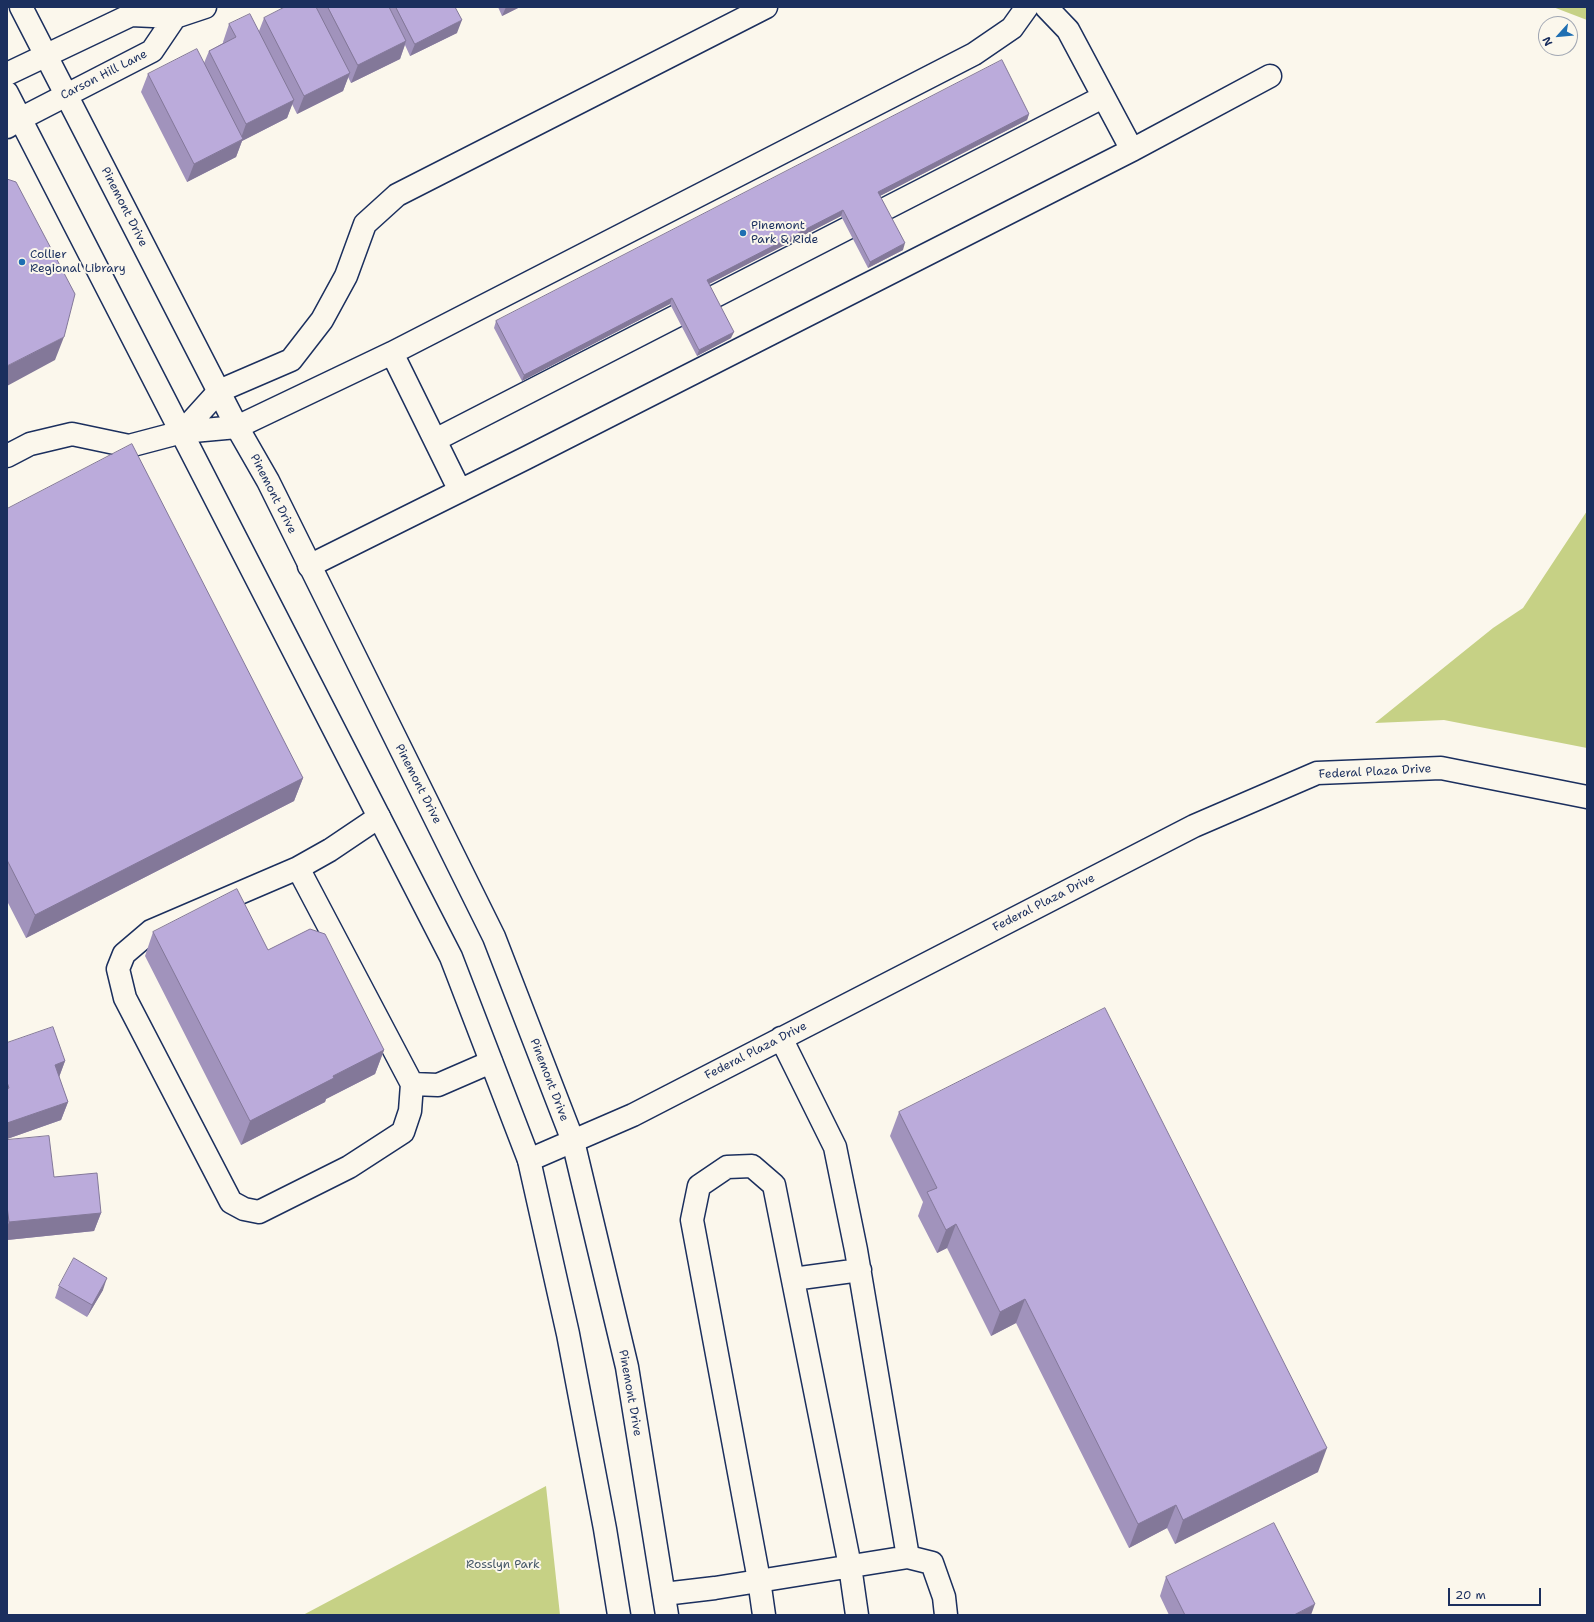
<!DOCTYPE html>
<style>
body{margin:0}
#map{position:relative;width:1594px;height:1622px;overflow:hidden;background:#fbf7ec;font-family:"Shantell Sans",sans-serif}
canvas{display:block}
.frame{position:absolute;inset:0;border:8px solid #1b2f5e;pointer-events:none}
.north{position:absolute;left:1538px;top:16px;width:40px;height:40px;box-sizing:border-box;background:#fbf7ec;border:1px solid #a1a7b3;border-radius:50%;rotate:243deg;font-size:11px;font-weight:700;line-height:16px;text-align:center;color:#1b2f5e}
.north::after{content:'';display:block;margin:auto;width:14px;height:18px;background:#1f6fb2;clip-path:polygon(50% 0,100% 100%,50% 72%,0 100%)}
.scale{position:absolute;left:1448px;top:1588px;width:93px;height:18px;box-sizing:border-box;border:2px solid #1b2f5e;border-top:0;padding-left:5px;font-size:12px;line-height:14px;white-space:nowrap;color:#1b2f5e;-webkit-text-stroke:3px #fbf7ec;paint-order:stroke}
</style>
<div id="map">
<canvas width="1594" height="1622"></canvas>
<div class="frame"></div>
<div class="north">N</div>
<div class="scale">20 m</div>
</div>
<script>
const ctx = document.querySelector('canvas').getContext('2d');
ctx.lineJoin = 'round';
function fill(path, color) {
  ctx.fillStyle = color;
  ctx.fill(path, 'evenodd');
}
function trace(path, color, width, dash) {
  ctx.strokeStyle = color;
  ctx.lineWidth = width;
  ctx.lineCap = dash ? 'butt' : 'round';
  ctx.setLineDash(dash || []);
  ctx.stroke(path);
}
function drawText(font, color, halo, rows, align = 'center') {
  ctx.font = font + ' "Shantell Sans",sans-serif';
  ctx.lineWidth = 4;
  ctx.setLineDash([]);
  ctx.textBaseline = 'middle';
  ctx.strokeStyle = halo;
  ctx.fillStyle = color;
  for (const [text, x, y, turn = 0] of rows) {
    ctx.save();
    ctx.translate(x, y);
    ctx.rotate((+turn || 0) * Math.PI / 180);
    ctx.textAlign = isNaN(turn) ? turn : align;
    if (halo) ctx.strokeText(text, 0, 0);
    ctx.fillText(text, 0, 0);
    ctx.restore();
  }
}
const green = new Path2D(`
 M1553,7H1587V20Z
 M1587,511V748L1444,720L1375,723L1493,628L1523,608Z
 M546,1486L560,1615H303Z`);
const minor = new Path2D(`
 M1046,7L1068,30L1132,150
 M7,74L131,15L175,17L205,7
 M7,127L20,119L152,51L175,17
 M392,353L460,491
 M182,432L219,391L291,360L322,320L346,276L365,224L397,195L766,7
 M435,440L1103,97
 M7,456L30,444L72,434L129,446L182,432L237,427L392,353L974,54L1012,28L1027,7
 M309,566L526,458L1132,150L1270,76
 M379,817L330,850L298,868L412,1084L438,1085L491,1062
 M298,868L151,931L124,954L118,969L125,998L231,1202L244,1209L259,1212L349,1167L403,1132L410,1111L412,1084
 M781,1038L835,1147L856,1250L908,1557
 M529,1160L633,1115L1194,826L1317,773L1441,768L1587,797
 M793,1279L860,1270
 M664,1594L715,1588L908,1557L932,1563L944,1597L946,1615
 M764,1615L759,1580L692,1220L699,1186L727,1167L752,1166L774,1185L850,1566L857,1615`);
const major = new Path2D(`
 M21,7L237,427L268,481L494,937L573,1141L627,1367L667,1615
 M7,93L451,957L529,1160L568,1334L605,1529L619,1615`);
const wall = new Path2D(`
 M317,7H455L457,33L410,56L405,45L400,59L351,83L348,77L343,91L297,114L292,104L287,118L242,141L236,157L187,182L141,92L148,74L204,63L209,51L223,43V42L229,24L259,31L264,18L317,8Z
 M498,7H520L502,16Z
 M1029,114L1027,120L880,196L903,250L868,268L841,216L709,284L731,338L697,356L670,304L522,381L494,328L496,321Z
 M7,509L303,778L294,801L26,938L7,901Z
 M153,932L268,950L384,1050L375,1074L326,1099L325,1102L241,1145L145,956Z
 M7,1043L65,1061L59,1077L68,1102L61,1120L7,1139Z
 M899,1112L1318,1472L1175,1544L1167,1528L1129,1548L1016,1323L991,1336L947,1248L937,1253L918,1216L923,1202L890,1136Z
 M7,1140L101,1213L94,1231L7,1240Z
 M59,1286L103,1290L87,1317L55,1298Z
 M1166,1577L1311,1615H1169L1160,1596Z`);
const shadedWall = new Path2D(`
 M506,7H520L502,16Z
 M462,20L457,33L410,56L415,44Z
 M406,41L400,59L351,83L358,65Z
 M350,73L343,91L297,114L304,96Z
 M294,100L287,118L242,141L236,157L187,182L194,164L240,141L246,124Z
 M1029,114L1027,120L876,198L878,192Z
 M843,210L841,216L705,286L707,280Z
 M905,243L903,250L868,268L870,262Z
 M672,298L670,304L522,381L524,375Z
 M734,332L731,338L697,356L699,350Z
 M64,337L55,360L7,386V366Z
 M303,778L294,801L26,938L35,915Z
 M384,1050L375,1074L326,1099L325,1102L241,1145L250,1121L333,1076Z
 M65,1061L58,1080L55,1065Z
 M68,1102L61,1120L7,1139V1123Z
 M101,1213L94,1231L7,1240V1227L9,1222Z
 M956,1224L947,1248L937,1253L946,1230Z
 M107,1278L103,1290L87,1317L92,1305Z
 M1025,1299L1016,1323L991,1336L1000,1312Z
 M1327,1448L1318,1472L1175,1544L1183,1520Z
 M1176,1505L1167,1528L1129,1548L1138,1524Z
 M1315,1604L1311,1615H1294Z`);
const building = new Path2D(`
 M285,7H316L350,73L304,96L264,18Z
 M328,7H389L406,41L358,65Z
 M396,7H455L462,20L415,44Z
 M250,14L294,100L246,124L209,51L236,37L229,24Z
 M197,49L243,139L194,164L148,74Z
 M1002,60L1029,114L878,192L905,243L870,262L843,210L707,280L734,332L699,350L672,298L524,375L496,321Z
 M7,179L16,182L75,294L64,337L7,366Z
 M132,444L303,778L35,915L7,860V509Z
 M237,889L268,950L310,929L325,934L384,1050L333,1076L334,1078L250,1121L153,932Z
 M1105,1008L1327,1448L1183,1520L1176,1505L1138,1524L1025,1299L1000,1312L956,1224L946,1230L927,1192L937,1188L899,1112Z
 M53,1027L65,1061L55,1065L68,1102L7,1123V1089L9,1088L7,1082V1043Z
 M49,1136L54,1177L97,1173L101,1213L9,1222L7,1206V1140Z
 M74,1258L107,1278L92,1305L59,1286Z
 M1274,1523L1315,1604L1294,1615H1185L1166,1577Z`);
const markers = [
 [743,233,4,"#1f6fb2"],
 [22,262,4,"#1f6fb2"]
];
const streetNames = [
 ["Carson Hill Lane",104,75,-27],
 ["Pinemont Drive",124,207,63],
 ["Pinemont Drive",273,494,63],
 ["Federal Plaza Drive",1375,772,-3],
 ["Pinemont Drive",418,784,63],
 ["Federal Plaza Drive",1044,903,-27],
 ["Federal Plaza Drive",756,1051,-27],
 ["Pinemont Drive",549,1080,69],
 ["Pinemont Drive",630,1393,80]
];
const poiNames = [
 ["Pinemont",751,226],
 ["Park & Ride",751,240],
 ["Collier",30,255],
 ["Regional Library",30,269]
];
const parkNames = [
 ["Rosslyn Park",503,1565]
];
fill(green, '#c6d185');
trace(minor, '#1b2f5e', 25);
trace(major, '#1b2f5e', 25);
trace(minor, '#fbf7ec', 22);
trace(major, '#fbf7ec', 22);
fill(wall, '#a193bc');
fill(shadedWall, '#837899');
fill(building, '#bbabdb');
trace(building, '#837899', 1);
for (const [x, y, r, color] of markers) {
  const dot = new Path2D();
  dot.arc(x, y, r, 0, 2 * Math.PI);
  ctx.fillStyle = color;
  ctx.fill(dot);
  trace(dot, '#fbf7ec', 1.5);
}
drawText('12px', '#1b2f5e', '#fbf7ec', streetNames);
drawText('12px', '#1b2f5e', '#fbf7ec', poiNames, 'left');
drawText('12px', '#465868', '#fbf7ec', parkNames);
</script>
